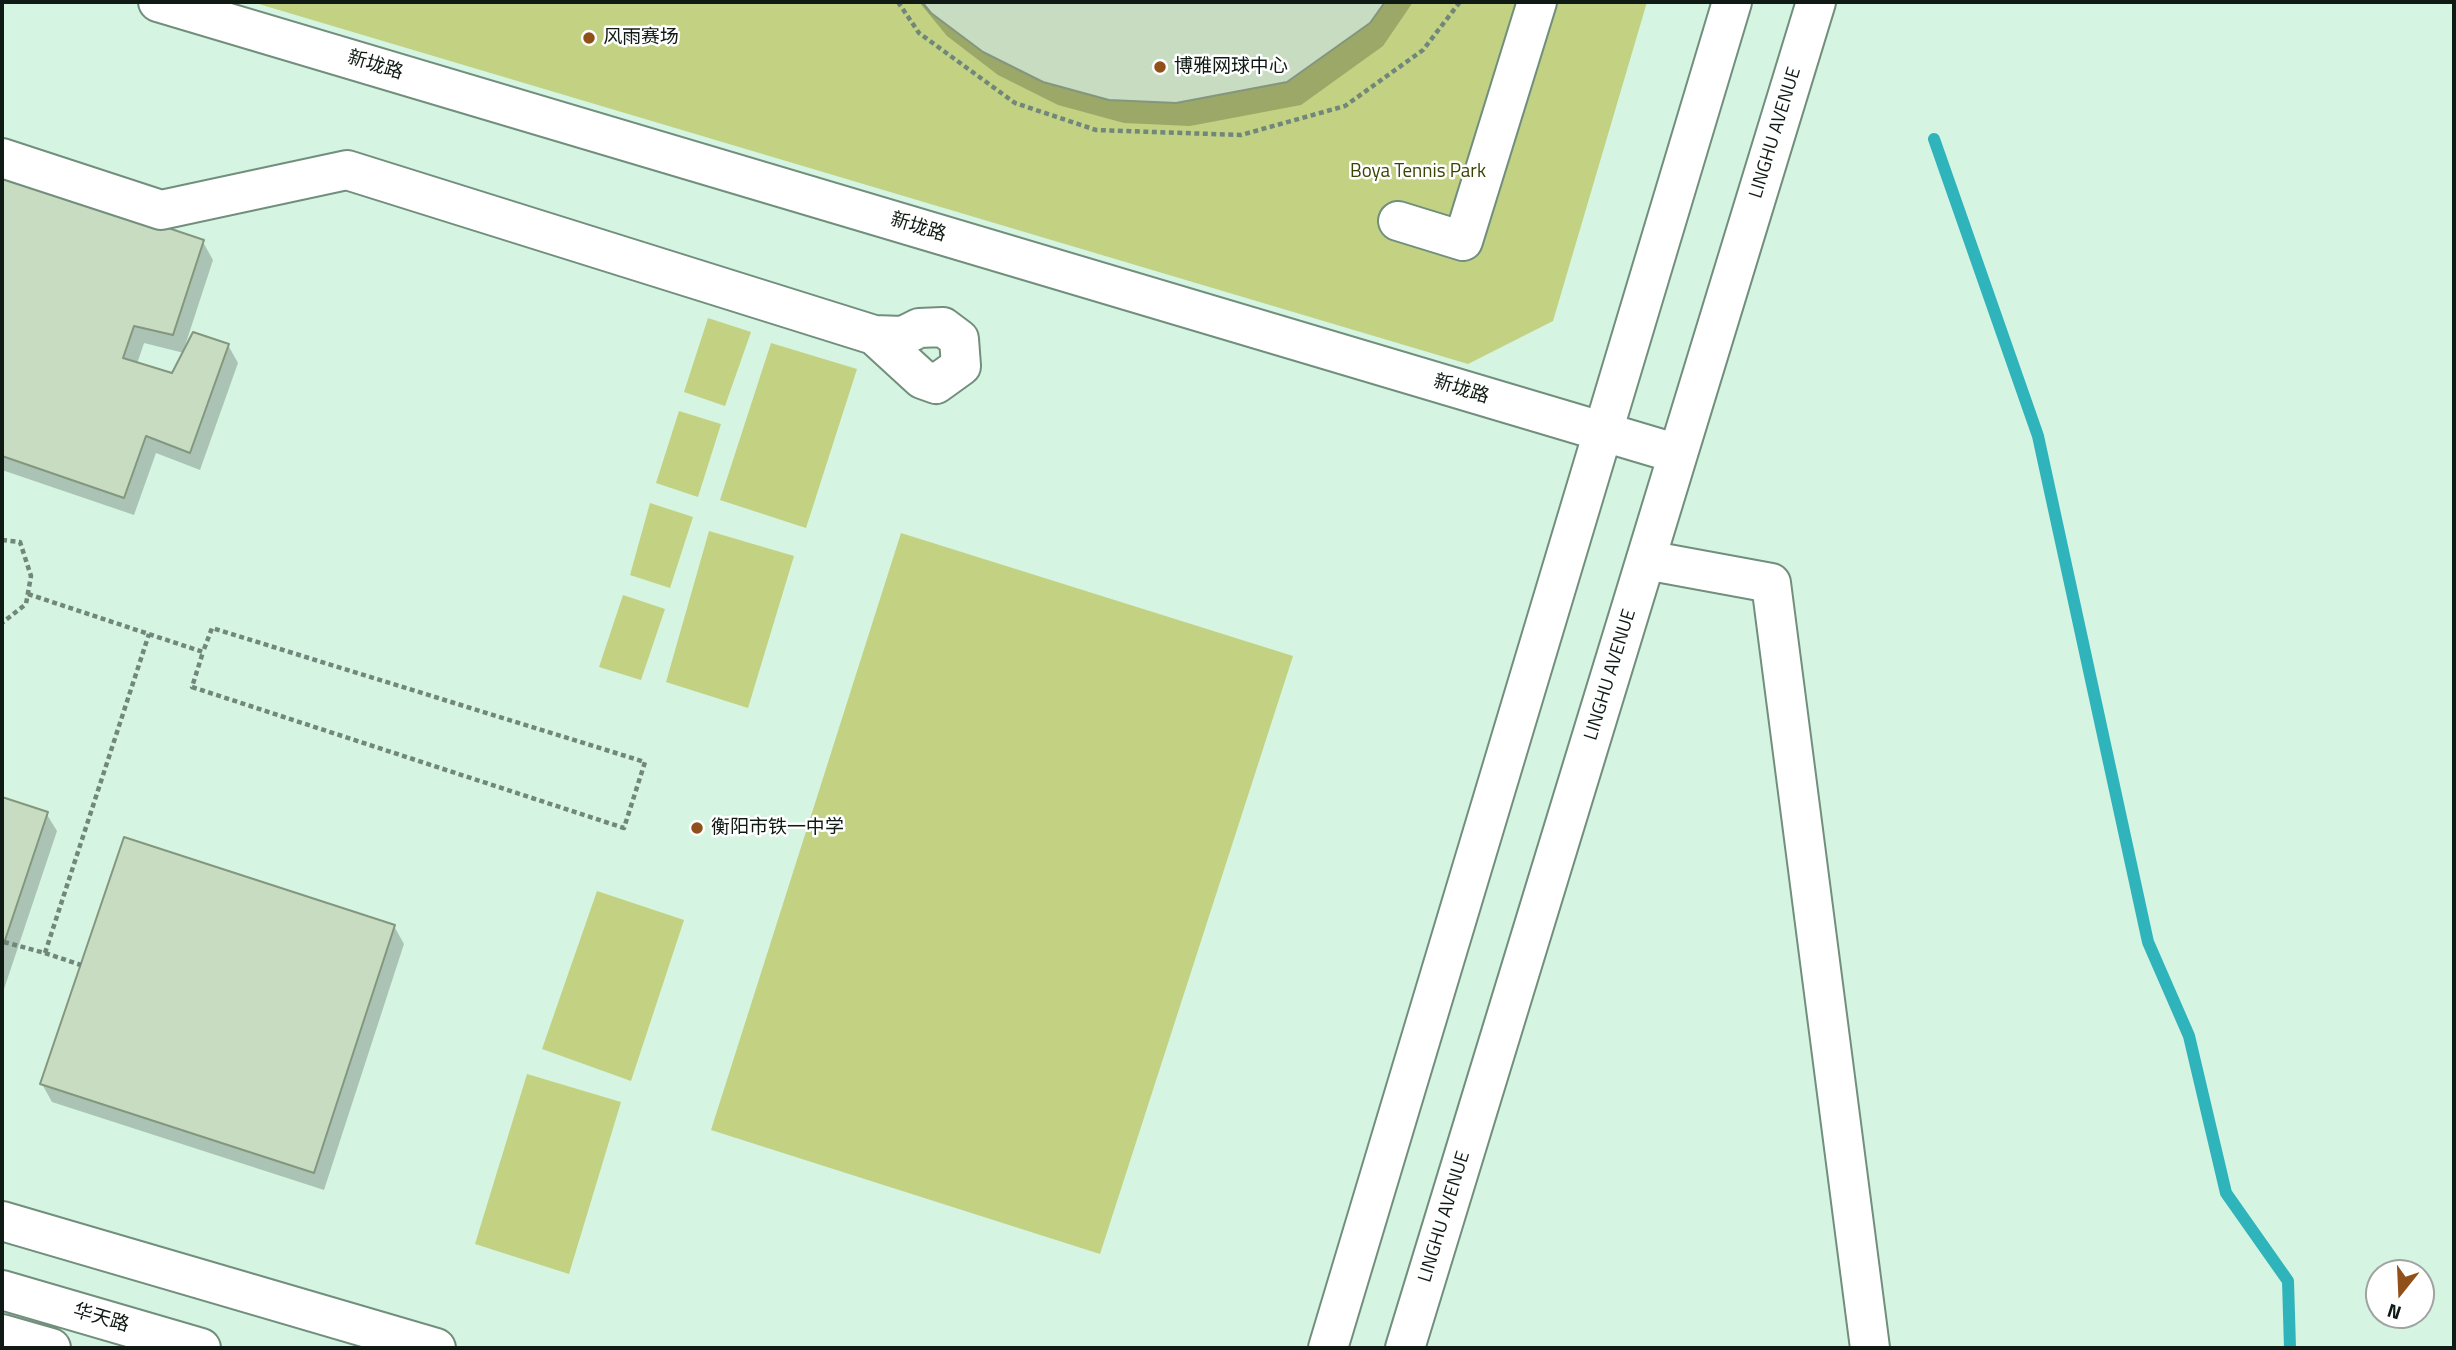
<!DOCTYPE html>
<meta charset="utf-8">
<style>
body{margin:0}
#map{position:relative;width:2456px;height:1350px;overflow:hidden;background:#d5f4e2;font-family:"Titillium Web",sans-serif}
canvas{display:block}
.frame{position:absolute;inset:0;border:4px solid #0f1a14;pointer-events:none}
.north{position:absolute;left:2365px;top:1259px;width:70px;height:70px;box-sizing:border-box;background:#fff;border:2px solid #9fa3a1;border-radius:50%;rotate:198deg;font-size:19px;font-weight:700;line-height:28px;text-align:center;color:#0f1a14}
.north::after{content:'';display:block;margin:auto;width:24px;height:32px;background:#905019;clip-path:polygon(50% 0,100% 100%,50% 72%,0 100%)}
</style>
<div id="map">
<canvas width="2456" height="1350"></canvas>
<div class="frame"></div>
<div class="north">N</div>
</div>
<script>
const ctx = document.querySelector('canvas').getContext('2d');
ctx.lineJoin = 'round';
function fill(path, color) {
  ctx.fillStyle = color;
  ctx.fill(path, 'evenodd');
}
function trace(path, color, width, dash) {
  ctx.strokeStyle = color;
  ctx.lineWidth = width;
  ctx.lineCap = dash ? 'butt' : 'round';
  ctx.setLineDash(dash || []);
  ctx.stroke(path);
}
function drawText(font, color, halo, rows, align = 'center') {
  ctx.font = font + ' "Titillium Web","Noto Sans SC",sans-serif';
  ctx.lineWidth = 5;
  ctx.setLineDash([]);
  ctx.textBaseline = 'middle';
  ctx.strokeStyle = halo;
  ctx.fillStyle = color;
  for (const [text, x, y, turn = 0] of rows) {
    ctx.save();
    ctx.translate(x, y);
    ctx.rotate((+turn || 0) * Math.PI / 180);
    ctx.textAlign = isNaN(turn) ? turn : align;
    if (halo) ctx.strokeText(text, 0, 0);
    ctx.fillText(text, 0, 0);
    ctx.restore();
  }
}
const green = new Path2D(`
 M252,2H1647L1553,321L1468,364Z
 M708,318L751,332L725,406L684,392Z
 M771,343L857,369L806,528L720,500Z
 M679,411L721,424L698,497L656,483Z
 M650,503L693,517L670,588L630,575Z
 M709,531L794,556L748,708L666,682Z
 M901,533L1293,656L1100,1254L711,1130Z
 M623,595L665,609L641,680L599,667Z
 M597,891L684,920L631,1081L542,1049Z
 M527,1074L621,1102L569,1274L475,1244Z`);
const shadow = new Path2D(`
 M919,2H1413L1383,46L1301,105L1190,126L1124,123L1058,105L998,75L947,36Z
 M2,173L203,242L213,260L184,349L228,345L238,363L200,470L156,453L134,515L2,470ZM144,343L184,353L173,375L137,364Z
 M2,799L46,813L57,831L2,995Z
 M394,926L404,944L324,1190L52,1102L42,1084Z`);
const stream = new Path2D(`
 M1934,139L2038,436L2148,942L2189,1036L2226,1193L2288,1281L2290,1348`);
const building = new Path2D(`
 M922,2H1385L1370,23L1287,82L1176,103L1109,100L1043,82L983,52L931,13Z
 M2,172L204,240L173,335L134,326L123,358L172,373L193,332L229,344L190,453L146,436L124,498L2,456Z
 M2,797L48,812L2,949Z
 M124,837L395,925L314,1173L40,1084Z`);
const path = new Path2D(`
 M898,2L919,33L1015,103L1096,130L1241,135L1345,106L1423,50L1460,2
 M2,540L20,542L31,576L26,604L2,623
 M28,594L203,652L192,687L624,828L645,762L212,628L203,652
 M4,942L45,953L149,634
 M45,953L81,965`);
const minor = new Path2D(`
 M2,158L161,210L347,170L874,335L903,336L919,328L943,327L959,339L961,366L936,384L922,379L874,335
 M1398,221L1463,241L1537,2
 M1646,560L1771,583L1870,1348
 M2,1221L436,1348`);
const major = new Path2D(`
 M158,2L1678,454
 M2,1290L201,1348
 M2,1334L51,1348
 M1328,1348L1732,2
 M1405,1348L1816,2`);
const markers = [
 [589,38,7,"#905019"],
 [1160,67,7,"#905019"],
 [697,828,7,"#905019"]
];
const poiNames = [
 ["风雨赛场",603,38],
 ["博雅网球中心",1174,67],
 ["衡阳市铁一中学",711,828]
];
const streetNames = [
 ["新垅路",375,66,17],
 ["LINGHU AVENUE",1776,133,-73],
 ["新垅路",918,228,17],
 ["新垅路",1461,390,17],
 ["LINGHU AVENUE",1611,675,-73],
 ["LINGHU AVENUE",1445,1217,-73],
 ["华天路",101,1319,16]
];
const parkNames = [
 ["Boya Tennis Park",1418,172]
];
fill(green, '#c2d282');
fill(shadow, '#0003');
trace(stream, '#30b4bb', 12);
fill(building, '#c8dcc2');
trace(building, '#83967e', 2);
trace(minor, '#728e7d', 42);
trace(major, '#728e7d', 42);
trace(path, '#72877b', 4.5, [5, 3.5]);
trace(minor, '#fff', 38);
trace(major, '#fff', 38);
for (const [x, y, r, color] of markers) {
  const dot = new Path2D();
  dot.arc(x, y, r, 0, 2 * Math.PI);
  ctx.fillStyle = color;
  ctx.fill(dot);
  trace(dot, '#fff', 2.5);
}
drawText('19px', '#0f1a14', '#fff', poiNames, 'left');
drawText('19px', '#0f1a14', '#fff', streetNames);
drawText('19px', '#3a4302', '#fff', parkNames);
</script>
